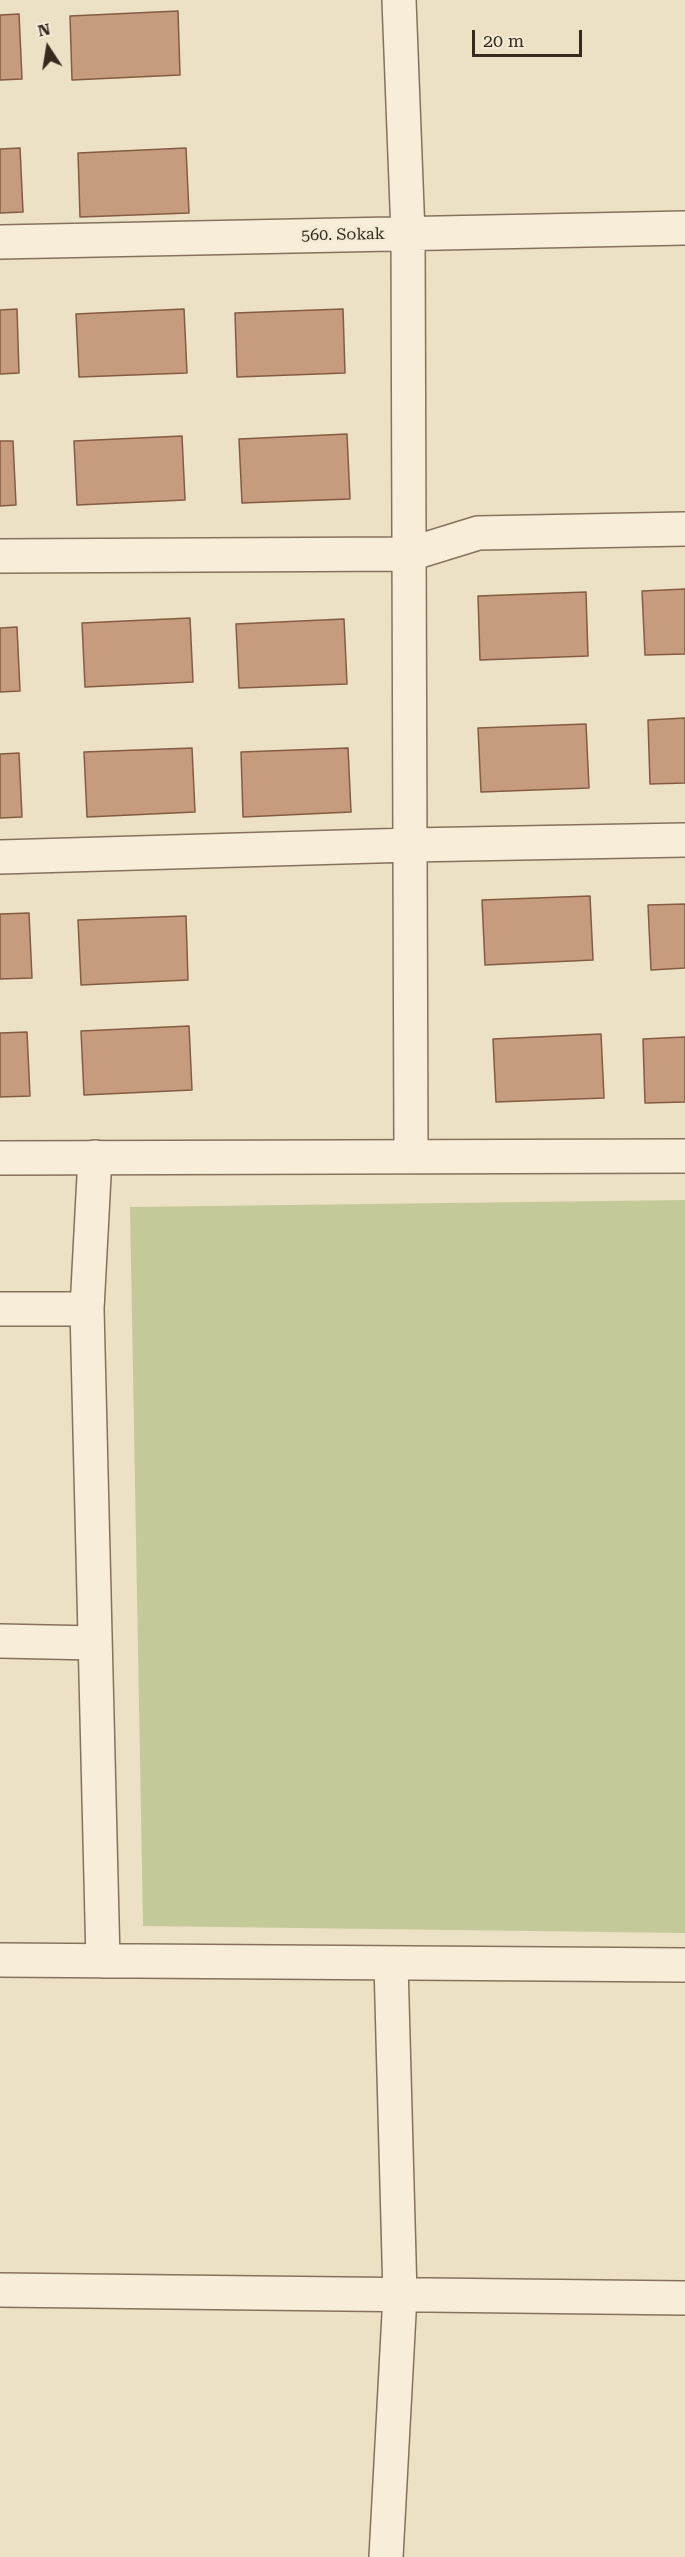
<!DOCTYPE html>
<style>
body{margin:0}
#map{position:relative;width:685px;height:2557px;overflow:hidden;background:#ece0c5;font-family:"Roboto Serif",serif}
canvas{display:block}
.north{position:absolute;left:18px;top:18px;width:60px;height:60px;-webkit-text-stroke:4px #f3ead4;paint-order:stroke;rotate:348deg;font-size:16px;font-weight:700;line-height:24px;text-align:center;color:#362a1f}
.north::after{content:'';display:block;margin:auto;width:21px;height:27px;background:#362a1f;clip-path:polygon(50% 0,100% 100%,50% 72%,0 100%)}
.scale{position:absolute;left:472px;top:30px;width:110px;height:27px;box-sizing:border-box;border:3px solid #362a1f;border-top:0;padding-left:8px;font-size:18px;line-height:21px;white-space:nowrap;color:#362a1f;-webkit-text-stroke:4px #f3ead4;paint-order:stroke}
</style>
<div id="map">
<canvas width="685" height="2557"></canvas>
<div class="north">N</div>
<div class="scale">20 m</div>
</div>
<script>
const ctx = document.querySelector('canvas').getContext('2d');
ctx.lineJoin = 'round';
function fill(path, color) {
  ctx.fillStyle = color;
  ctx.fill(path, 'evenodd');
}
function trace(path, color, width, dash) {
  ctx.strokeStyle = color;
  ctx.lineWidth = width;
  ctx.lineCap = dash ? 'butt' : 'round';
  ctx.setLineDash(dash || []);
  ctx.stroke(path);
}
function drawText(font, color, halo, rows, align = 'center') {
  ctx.font = font + ' "Roboto Serif",serif';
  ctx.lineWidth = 5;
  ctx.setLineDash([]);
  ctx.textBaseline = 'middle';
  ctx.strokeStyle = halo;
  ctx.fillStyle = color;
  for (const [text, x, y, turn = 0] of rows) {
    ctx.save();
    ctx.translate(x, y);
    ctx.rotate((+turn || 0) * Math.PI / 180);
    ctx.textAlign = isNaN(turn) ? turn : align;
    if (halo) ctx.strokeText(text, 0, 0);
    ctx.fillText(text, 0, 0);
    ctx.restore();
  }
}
const green = new Path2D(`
 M685,1200V1933L143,1926L130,1207Z`);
const building = new Path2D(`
 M178,11L180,75L72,80L70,16Z
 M19,14L22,79L0,80V15Z
 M20,148L23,212L0,213V149Z
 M186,148L189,213L80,217L78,153Z
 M17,309L19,373L0,374V310Z
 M184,309L187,373L79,377L76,314Z
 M343,309L345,373L237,377L235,313Z
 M347,434L350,499L242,503L239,439Z
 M182,436L185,500L77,505L74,441Z
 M0,441H13L16,505L0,506Z
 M685,589V654L645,655L642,591Z
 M586,592L588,656L480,660L478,596Z
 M190,618L193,682L85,687L82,623Z
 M344,619L347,684L239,688L236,624Z
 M17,627L20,691L0,692V628Z
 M685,718V783L650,784L648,720Z
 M586,724L589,788L481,792L478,728Z
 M192,748L195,812L87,817L84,752Z
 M348,748L351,812L243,817L241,752Z
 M19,753L22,817L0,818V754Z
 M590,896L593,960L485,965L482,900Z
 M685,904V968L651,970L648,905Z
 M29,913L32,978L0,979V914Z
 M186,916L188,980L81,985L78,920Z
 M189,1026L192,1090L84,1095L81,1031Z
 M27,1032L30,1096L0,1097V1033Z
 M601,1034L604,1098L496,1102L493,1039Z
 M685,1037V1102L645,1103L643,1039Z`);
const minor = new Path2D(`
 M399,0L408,234L411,1156
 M0,242L685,228
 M0,556L410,554L478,533L685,529
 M0,857L410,845L685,840
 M95,1157L87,1309L103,1961
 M0,1309H87
 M0,1641L95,1643
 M0,1960L685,1965
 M0,2290L685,2298
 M386,2557L400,2295L391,1964`);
const tertiary = new Path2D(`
 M0,1158L685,1156`);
const streetNames = [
 ["560. Sokak",343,235,-1]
];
fill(green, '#c4c999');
fill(building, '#c79b7d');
trace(building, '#835c43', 1.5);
trace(minor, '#85725c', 36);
trace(tertiary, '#85725c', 36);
trace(minor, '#f7edd8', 33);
trace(tertiary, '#f7edd8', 33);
drawText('16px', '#362a1f', '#f3ead4', streetNames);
</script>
